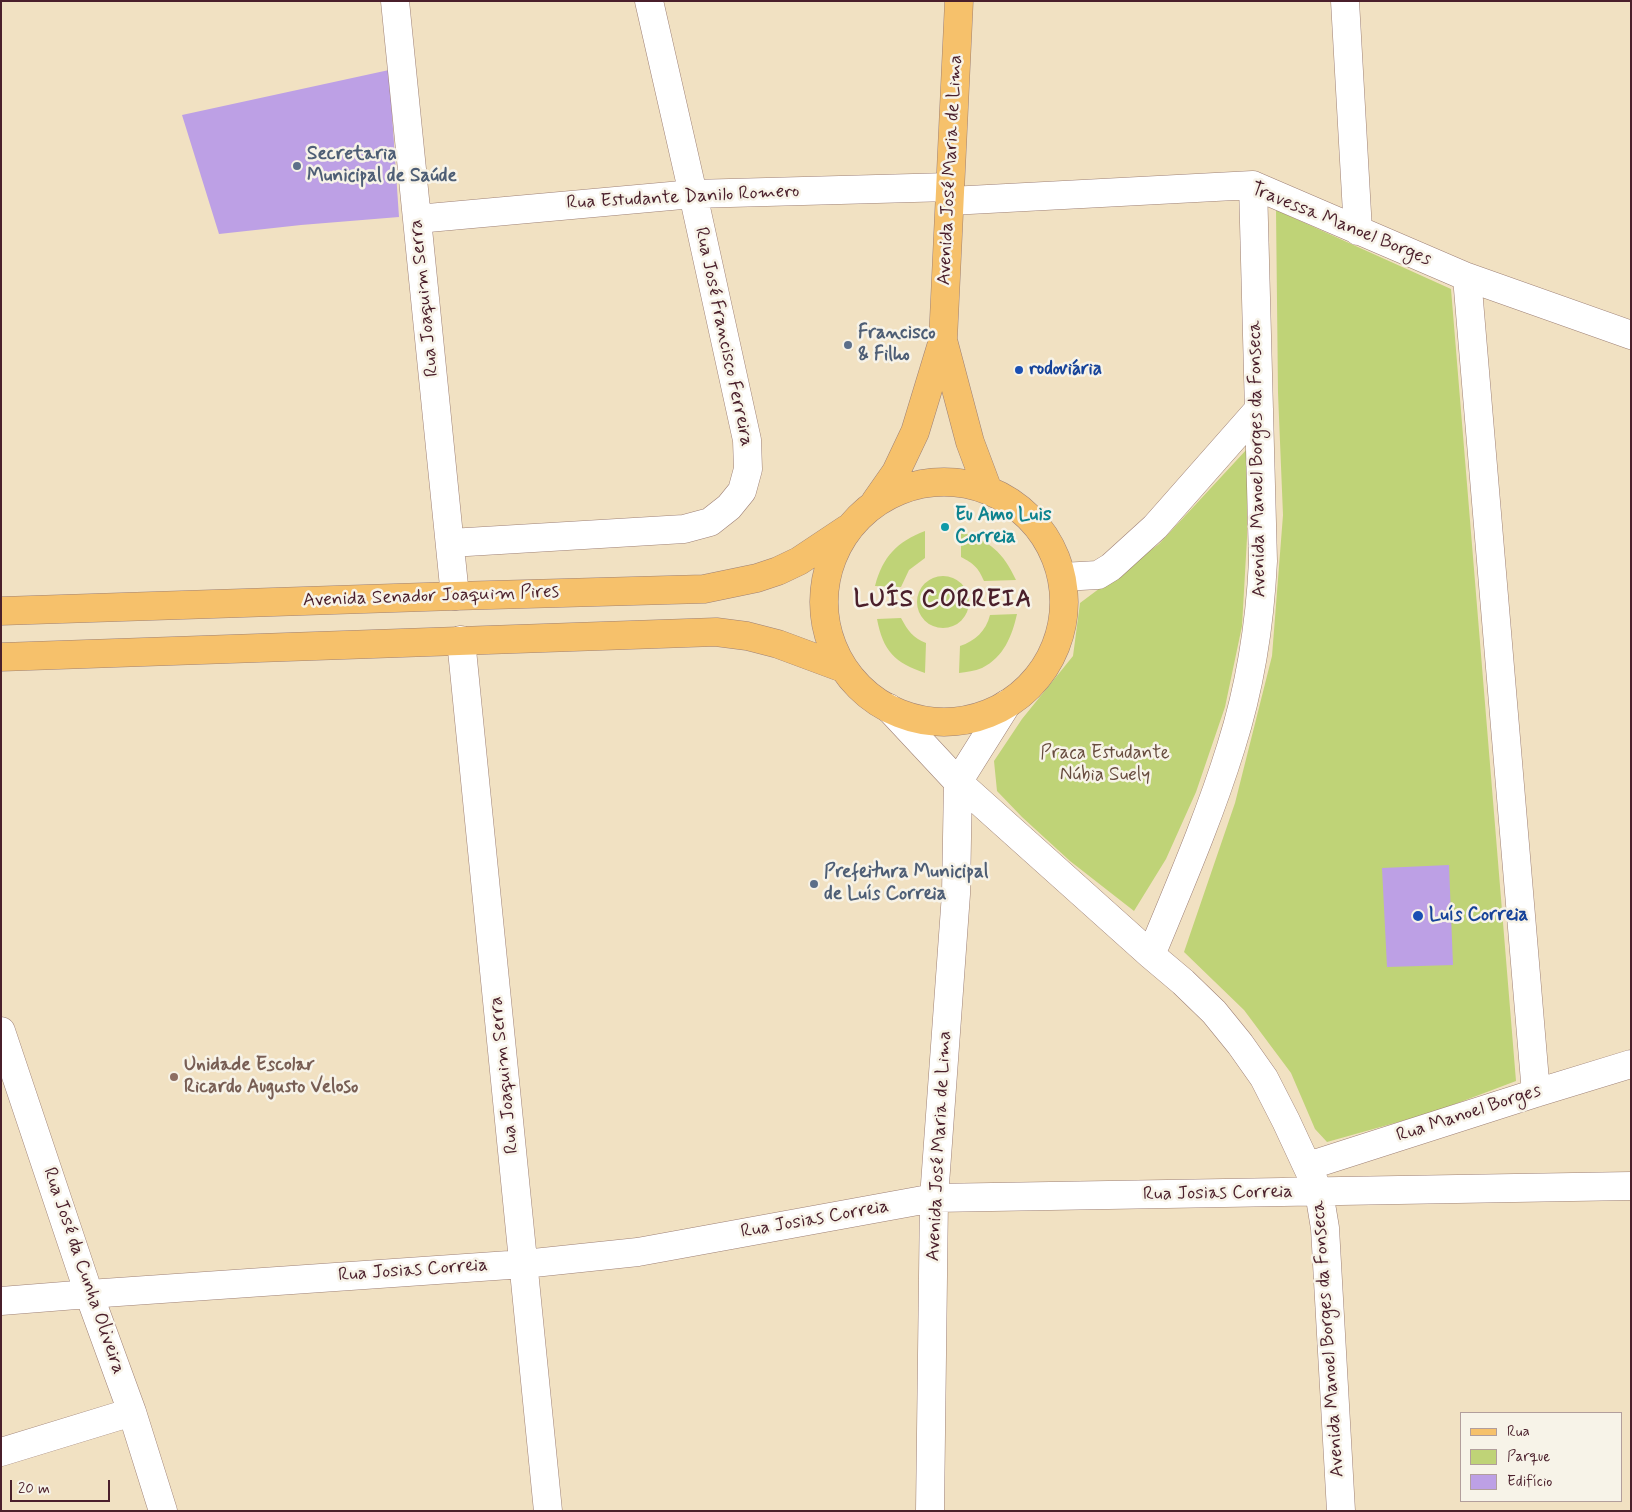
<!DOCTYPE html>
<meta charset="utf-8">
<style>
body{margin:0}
#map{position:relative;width:1632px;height:1512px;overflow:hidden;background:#f1e1c2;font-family:Mynerve,sans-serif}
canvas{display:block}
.frame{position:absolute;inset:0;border:2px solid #4a1f2b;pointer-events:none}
.legend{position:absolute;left:1460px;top:1412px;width:162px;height:90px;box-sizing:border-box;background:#f7f3e8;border:1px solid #b29e9c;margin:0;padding:6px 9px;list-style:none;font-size:15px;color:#4a1f2b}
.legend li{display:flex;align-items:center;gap:10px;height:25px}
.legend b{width:25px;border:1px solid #b29e9c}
.scale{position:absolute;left:10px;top:1480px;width:100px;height:22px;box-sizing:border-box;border:2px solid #4a1f2b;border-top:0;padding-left:6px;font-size:15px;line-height:18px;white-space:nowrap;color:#4a1f2b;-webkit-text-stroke:4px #f7f3e8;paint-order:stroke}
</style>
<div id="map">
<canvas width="1632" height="1512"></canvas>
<div class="frame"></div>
<ul class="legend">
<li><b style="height:6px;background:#f6c16b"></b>Rua</li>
<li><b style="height:14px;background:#bfd377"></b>Parque</li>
<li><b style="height:14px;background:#bda0e5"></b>Edifício</li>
</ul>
<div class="scale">20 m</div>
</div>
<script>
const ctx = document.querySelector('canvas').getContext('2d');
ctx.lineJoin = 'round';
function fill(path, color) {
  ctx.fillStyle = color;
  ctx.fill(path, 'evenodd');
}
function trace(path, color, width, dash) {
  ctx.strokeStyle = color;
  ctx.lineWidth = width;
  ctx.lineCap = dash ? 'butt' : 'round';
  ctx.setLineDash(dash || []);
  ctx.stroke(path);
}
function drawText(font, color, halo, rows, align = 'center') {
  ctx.font = font + ' Mynerve,sans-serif';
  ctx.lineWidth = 5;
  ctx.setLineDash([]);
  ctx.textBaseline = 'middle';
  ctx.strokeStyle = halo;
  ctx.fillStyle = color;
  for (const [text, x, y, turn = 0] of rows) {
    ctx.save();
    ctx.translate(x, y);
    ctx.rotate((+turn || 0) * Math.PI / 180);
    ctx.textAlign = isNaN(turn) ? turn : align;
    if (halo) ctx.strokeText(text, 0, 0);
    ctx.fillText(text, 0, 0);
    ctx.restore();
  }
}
const green = new Path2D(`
 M1276,210L1451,289L1516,1081L1434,1112L1327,1142L1315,1129L1291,1073L1244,1010L1184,952L1235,803L1272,656L1283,515L1278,393Z
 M1247,449V538L1242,626L1225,707L1196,792L1166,859L1134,911L1070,861L1022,817L997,791L994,761L1022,719L1073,656L1080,603L1159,544Z
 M925,531V558L909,570L901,587L875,586C883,556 897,542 925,531Z
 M961,532C990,541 1003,552 1016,580L984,581C978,567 974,564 961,557Z
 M917 602a26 26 0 1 1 52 0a26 26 0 1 1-52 0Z
 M1017,614C1012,636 1004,657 982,668C975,671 966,672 959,673L960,646C975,641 986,631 990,615Z
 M901,618C908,631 913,638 926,643L925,673C895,663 883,651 877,619Z`);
const building = new Path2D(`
 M389,70L399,217L301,225L219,234L182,115Z
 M1449,865L1453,965L1387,967L1382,868Z`);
const minor = new Path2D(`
 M395,1L455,596
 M1345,1L1358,231
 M950,201L1253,185L1467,277L1631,335
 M417,219L693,194L950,187
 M1467,277L1536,1093
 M450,543L684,529L710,522L729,507L742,491L748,469L747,440L693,194L649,1
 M1062,577L1098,575L1111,567L1155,527L1259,409
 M461,640L548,1511
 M889,708L958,782L1151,955L1183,982L1214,1012L1240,1044L1264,1078L1286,1121L1319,1192L1325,1228L1341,1511
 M958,782L1007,704
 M1151,955C1179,887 1209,818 1231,747C1250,687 1260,623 1263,561L1253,185
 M1,1031L89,1294L132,1412L163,1511
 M1308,1166L1536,1093L1631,1064
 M1,1301L89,1294L524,1264L638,1252L934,1198L1631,1186
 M1,1452L132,1412
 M930,1511L934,1198L956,894L958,782`);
const major = new Path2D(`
 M943,340L970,442L988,490
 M824 602a120 120 0 1 1 240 0a120 120 0 1 1-240 0Z
 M875,502L896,472L915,432L943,340L959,1
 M1,611L455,596L704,589L757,578L778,571L799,561L847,529
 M1,657L716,632L747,636L778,644L840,667`);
const markers = [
 [297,166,5,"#5c6f8a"],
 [848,345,5,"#5c6f8a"],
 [1019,370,5,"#1a4fb4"],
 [945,527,5,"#0f9aa8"],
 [814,884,5,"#5c6f8a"],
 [1418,916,6,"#1a4fb4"],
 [174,1077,5,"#8d6e63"]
];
const serviceNames = [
 ["Secretaria",307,155],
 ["Municipal de Saúde",307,177],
 ["Francisco",858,334],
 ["& Filho",858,356],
 ["Prefeitura Municipal",824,873],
 ["de Luís Correia",824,895]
];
const streetNames = [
 ["Avenida José Maria de Lima",951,170,-87],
 ["Rua Estudante Danilo Romero",683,198,-3],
 ["Travessa Manoel Borges",1341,225,22],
 ["Rua Joaquim Serra",425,298,-96],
 ["Rua José Francisco Ferreira",723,337,78],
 ["Avenida Manoel Borges da Fonseca",1258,459,-91],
 ["Avenida Senador Joaquim Pires",431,597,-2],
 ["Rua Joaquim Serra",505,1075,-96],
 ["Rua Manoel Borges",1469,1114,-18],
 ["Avenida José Maria de Lima",940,1146,-87],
 ["Rua Josias Correia",1218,1194,-1],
 ["Rua Josias Correia",815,1220,-10],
 ["Rua José da Cunha Oliveira",83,1271,71],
 ["Rua Josias Correia",413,1271,-4],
 ["Avenida Manoel Borges da Fonseca",1329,1339,-94]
];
const transitNames = [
 ["rodoviária",1029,370],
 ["Luís Correia",1429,916]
];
const cultureNames = [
 ["Eu Amo Luis",955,516],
 ["Correia",955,538]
];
const parkNames = [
 ["Praca Estudante",1105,754],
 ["Núbia Suely",1105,776]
];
const educationNames = [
 ["Unidade Escolar",184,1066],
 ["Ricardo Augusto Veloso",184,1088]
];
const districtNames = [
 ["LUÍS CORREIA",943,601]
];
fill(green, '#bfd377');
fill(building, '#bda0e5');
trace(minor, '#9e8076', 29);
trace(major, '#9e8076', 29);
trace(minor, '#fff', 28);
trace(major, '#f6c16b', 28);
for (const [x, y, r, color] of markers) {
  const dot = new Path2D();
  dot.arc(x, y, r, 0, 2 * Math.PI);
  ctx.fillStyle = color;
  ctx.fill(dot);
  trace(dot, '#f7f3e8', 2);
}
drawText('bold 19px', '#4e5e75', '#f7f3e8', serviceNames, 'left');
drawText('19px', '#4a1f2b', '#f7f3e8', streetNames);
drawText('bold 19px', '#164399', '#f7f3e8', transitNames, 'left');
drawText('bold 19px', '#0d838f', '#f7f3e8', cultureNames, 'left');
drawText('19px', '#674c3e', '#f7f3e8', parkNames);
drawText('bold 19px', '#785e54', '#f7f3e8', educationNames, 'left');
ctx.letterSpacing = '1px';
drawText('bold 24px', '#4a1f2b', '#f7f3e8', districtNames);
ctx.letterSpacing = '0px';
</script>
